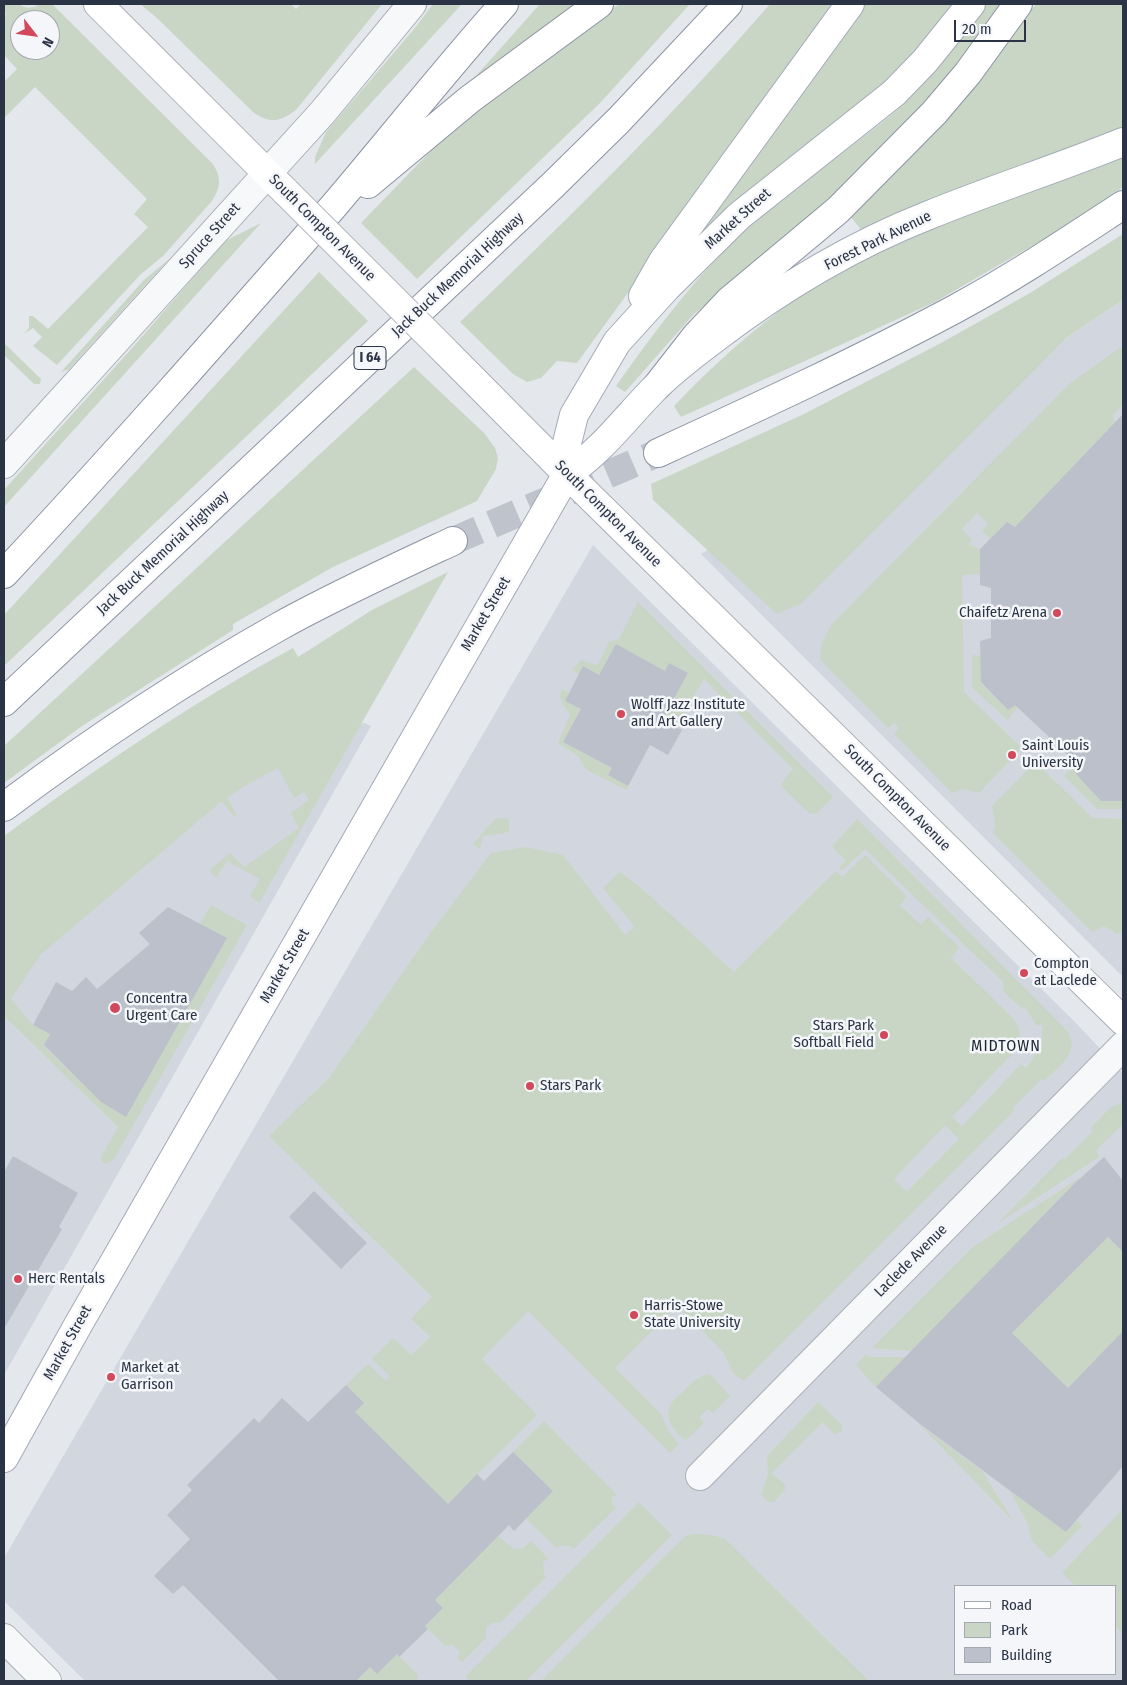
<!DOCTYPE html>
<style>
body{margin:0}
#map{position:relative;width:1127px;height:1685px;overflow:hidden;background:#e4e7ec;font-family:"Fira Sans Condensed",sans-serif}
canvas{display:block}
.frame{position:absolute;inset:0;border:5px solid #2b3445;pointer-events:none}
.legend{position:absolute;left:954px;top:1585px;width:162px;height:90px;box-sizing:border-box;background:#f4f6f9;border:1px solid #a4a8b1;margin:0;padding:6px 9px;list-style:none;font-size:15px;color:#2b3445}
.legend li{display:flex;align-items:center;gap:10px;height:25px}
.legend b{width:25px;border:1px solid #a4a8b1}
.north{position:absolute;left:10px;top:10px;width:50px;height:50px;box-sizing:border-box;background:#f4f6f9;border:1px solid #a4a8b1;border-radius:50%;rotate:120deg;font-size:14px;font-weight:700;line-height:20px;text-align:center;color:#2b3445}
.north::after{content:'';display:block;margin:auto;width:18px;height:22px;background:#d1495b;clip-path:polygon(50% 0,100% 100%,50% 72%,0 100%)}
.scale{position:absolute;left:954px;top:20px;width:72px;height:22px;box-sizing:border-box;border:2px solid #2b3445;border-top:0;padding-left:6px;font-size:15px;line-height:18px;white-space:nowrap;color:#2b3445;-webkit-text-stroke:4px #f4f6f9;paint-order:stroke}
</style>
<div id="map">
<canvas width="1127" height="1685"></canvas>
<div class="frame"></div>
<ul class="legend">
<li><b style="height:6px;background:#fff"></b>Road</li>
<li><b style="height:14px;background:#c9d6c5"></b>Park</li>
<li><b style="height:14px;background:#bbc0ca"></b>Building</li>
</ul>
<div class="north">N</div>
<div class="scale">20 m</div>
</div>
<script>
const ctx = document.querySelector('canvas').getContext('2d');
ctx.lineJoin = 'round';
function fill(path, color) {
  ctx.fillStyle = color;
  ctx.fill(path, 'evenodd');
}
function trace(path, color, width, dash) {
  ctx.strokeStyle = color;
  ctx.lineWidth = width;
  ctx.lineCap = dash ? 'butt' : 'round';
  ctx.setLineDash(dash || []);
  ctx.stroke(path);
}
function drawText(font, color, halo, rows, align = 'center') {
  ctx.font = font + ' "Fira Sans Condensed",sans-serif';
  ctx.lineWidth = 5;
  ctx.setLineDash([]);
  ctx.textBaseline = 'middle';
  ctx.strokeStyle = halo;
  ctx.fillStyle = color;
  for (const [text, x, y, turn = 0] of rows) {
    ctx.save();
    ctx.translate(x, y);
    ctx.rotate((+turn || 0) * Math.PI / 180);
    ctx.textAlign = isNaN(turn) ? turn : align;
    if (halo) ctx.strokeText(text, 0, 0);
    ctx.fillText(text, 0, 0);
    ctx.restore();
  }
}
const built = new Path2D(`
 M1123,300V977L701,554L1066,338Z
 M593,545L1074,1021L1123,1073V1681H85L4,1601V1558ZM956,1586H1116V1674H956Z
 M364,723L371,726L4,1375V982L255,773L339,732Z`);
const green = new Path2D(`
 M4,4H19C25,9 31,8 37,6L35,4H52L212,163C222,177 221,188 211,202L163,256L140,275L57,365L33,346L42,337L33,328L24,334L29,328V316H33L48,329L148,227L134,214L147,199L35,87L4,118V82L17,69L4,55V17L6,14L4,11ZM20,20H50V50H20Z
 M140,4H291L296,9L301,4H382L296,110C280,122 269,124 253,112L157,18Z
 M433,4H462L315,164V157L326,132L415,28Z
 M540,4H582L468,85Z
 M620,4H690L600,103L417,279L361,223L454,127L604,13Z
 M770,4H838L577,363L557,361L541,378L527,382L513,374L460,322C567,220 673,116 770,4Z
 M864,4H956L903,66L851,113L705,230L701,229Z
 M986,4H1001L959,61L893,138L820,208L693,315L625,392L616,386C658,327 701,269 755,221C799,181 851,149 896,111C931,80 959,41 986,4Z
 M1036,4H1123V127L1068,152L862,231L851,217L926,142Z
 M1123,153V187L1049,236L933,303L681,417L674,406C722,356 774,310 834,274C923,222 1027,190 1123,153Z
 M261,223L4,507V490L133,347L225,241Z
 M1123,234V300L1066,338L801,604L777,614L653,500L651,484L804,414L941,343L1030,293Z
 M169,259L69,369L61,372L144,280Z
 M319,272L368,321L4,666V615Z
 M4,343L41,379L40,384H34L4,355Z
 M1121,347L1123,353V404L1112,416L1115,422L1015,527L1007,522L990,539L982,531L988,524L977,513L962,529L972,540L968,544L980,549V574L962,575L964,692L1022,748L979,793L963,789L952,793L894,734L899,728L894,723L888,728L827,667L820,658L822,643L832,624L1069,384Z
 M414,367L485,434L495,448L498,458L496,469L477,501L333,567L233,624V630L82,726L4,783V746Z
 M448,572L259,903L250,896L260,879L227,861L216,877L211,873V869L230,853L244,867L299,828L291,813L309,800L304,792L294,798L278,768L243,787L227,798L237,815L234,817L222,801L40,955L11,999L33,1025L50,1034L44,1046L101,1102L126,1117L200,924L211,905L247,925L114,1159L106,1164L102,1162L101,1157L118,1127L4,1016V836C97,768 191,703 293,648L298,657L372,610Z
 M638,602L833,797L816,814L809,813L782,787V783L793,769L704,679L676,727L662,719L687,673L669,663L665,671L616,645L599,675L579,674L572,670L581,660L596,665L599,663L609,642L619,639Z
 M972,655L981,656V683L1008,710L1015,705L1018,707L1007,720L972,687Z
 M562,689L569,693L565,701L581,709L563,742L612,768L608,775L628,786L626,790L589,771L584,767L578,756L558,743L570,715C566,704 556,703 562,689Z
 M1035,762L1093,818L1123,819V930L1117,934L1104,926L1092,932L993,833L995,825L992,806Z
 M1076,764L1080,767L1076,774L1101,801H1123V809H1097L1064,776Z
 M496,818L509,819V832L483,836L480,849L473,844Z
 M857,819L1069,1033C1079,1054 1058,1067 1044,1081L1042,1079L1013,1108L1015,1110L744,1381L734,1374L723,1352L677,1305L615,1368L661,1414L669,1432L679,1444L670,1453L528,1311L482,1359L537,1415L447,1504L355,1412L346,1385L368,1364L386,1381L390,1376L372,1359L393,1338L411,1355L430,1337L411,1319L432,1297L269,1136L329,1078L429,935L491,853L526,847L563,855L625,935L635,927L603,888L620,872L640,887L734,972L836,871L842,877L865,855L907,896L900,905L921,925L928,917L959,947L951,958L1013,1018C1022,1032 1022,1039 1013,1053L952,1117L962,1126L1021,1064L1026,1068L1033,1059L1037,1047H1042V1025H1036L1025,1007L1022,1009L1004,992L1003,982L865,849L842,871L839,867L846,861L832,846ZM945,1125L959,1139L907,1192L894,1179Z
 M1123,1102V1124L1096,1150L1099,1157L997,1224L1063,1157L1065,1159L1093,1131L1091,1128L1110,1108Z
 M1081,1177L912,1351L872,1348L974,1246Z
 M1108,1237L1123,1252V1331L1068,1388L1012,1333Z
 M866,1354L870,1357H906L876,1387L856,1365Z
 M710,1374L730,1396L713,1413L708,1409L699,1417L704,1423L686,1440C675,1434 663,1418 671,1404C674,1399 681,1394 685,1390C694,1381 698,1376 710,1374Z
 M818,1402L842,1425V1431L834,1434L823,1422L772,1473L785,1485V1490L774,1502H769L761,1495L768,1474L767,1456Z
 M544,1421L617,1495L612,1497V1504L617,1507L574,1549L570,1546L561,1545L557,1548L526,1519L553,1491L513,1452Z
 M920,1425L982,1471L1013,1521Z
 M1010,1491L1066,1532L1076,1521L1082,1526L1050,1559L1032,1541L1028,1524Z
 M639,1502L672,1535L526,1681H470L465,1677Z
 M1123,1509V1634L1116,1627V1586H1076L1062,1573Z
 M693,1534L712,1535L725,1539L869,1681H541L668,1553L686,1536Z
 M498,1536L514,1549L523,1548L531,1541L548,1558L543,1563L544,1574L546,1577L500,1623H492L486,1628V1638L462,1662L458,1659L460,1652L453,1645L445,1646L425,1626L443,1608L435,1600Z
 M397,1654L418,1675L417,1681H356L370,1667L376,1673Z`);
const building = new Path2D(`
 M1123,414V801H1101L1076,774L1080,767L1048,736L1015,705L1008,710L981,682L980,641L991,638V588L980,585V549L1007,522L1015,527Z
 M616,644L665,671L669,663L688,673L662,720L682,730L668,755L650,745L628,786L608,775L612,768L563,742L581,709L565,701L583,666L599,675Z
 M168,907L227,938L126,1117L101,1102L44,1045L50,1034L33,1025L56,982L72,991L86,977L97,989L150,944L139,933Z
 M13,1156L78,1193L59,1227L62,1229L4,1329V1172Z
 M1104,1157L1123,1181V1252L1108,1237L1012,1333L1068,1388L1123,1331V1466L1066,1532L920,1424L876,1387L1074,1184Z
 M314,1191L367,1243L341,1269L289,1217Z
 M346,1385L364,1403L355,1412L448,1504L477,1474L484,1481L513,1452L553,1491L514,1531L509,1525L435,1600L443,1608L425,1626L428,1629L399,1657L397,1654L377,1674L370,1667L356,1681H279L183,1585L173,1594L154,1576L190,1539L167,1515L192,1490L187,1485L254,1418L259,1423L282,1398L308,1422Z`);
const highwayTunnel = new Path2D(`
 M453,541L658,453`);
const street = new Path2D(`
 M4,464L323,112L412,4
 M700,1476L1123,1046
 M4,1638L47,1681`);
const secondary = new Path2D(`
 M98,4L286,192
 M444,350L567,474L1123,1021`);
const primary = new Path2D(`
 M643,296L663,261L850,4
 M567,474L565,451L574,415L617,342L667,287L739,216L894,93L925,61L971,4
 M4,1458L78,1325L567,474C602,451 626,417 656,387C673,370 694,354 714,339C778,290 853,245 929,215C993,189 1059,168 1123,142`);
const highway = new Path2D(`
 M368,184L470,99L599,4
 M657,386L696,336L729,301L838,210L934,113L968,73L1018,4
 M658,453C758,407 858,361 955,309C1013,278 1068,241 1123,205
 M4,574C116,454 224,331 332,208C390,140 445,70 504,4
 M4,702L553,185L619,120L728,4
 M4,807C92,741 184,680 280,626C336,595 395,568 453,541`);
const secondaryBridge = new Path2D(`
 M286,192L444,350`);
const markers = [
 [1057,613,5,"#d1495b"],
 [621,714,5,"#d1495b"],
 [1012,755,5,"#d1495b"],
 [1024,973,5,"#d1495b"],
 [115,1008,6,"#d1495b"],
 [884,1035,5,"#d1495b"],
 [530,1086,5,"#d1495b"],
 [18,1279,5,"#d1495b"],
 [634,1315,5,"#d1495b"],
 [111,1377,5,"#d1495b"]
];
const shields = [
 [370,358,32]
];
const shieldNames = [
 ["I 64",370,358]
];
const streetNames = [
 ["Market Street",738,219,-42],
 ["South Compton Avenue",322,228,45],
 ["Spruce Street",210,236,-48],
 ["Forest Park Avenue",878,241,-26],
 ["Jack Buck Memorial Highway",458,275,-43],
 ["South Compton Avenue",608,514,45],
 ["Jack Buck Memorial Highway",163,553,-43],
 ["Market Street",486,614,-60],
 ["South Compton Avenue",897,798,45],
 ["Market Street",285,966,-60],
 ["Laclede Avenue",911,1261,-45],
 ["Market Street",68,1343,-61]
];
const poiNames = [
 ["Chaifetz Arena",1047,613,"right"],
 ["Wolff Jazz Institute",631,705],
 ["and Art Gallery",631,722],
 ["Saint Louis",1022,746],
 ["University",1022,763],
 ["Compton",1034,964],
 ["at Laclede",1034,981],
 ["Concentra",126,999],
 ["Urgent Care",126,1016],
 ["Stars Park",874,1026,"right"],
 ["Softball Field",874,1043,"right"],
 ["Stars Park",540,1086],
 ["Herc Rentals",28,1279],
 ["Harris-Stowe",644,1306],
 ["State University",644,1323],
 ["Market at",121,1368],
 ["Garrison",121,1385]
];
const neighbourhoodNames = [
 ["MIDTOWN",1006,1047]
];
fill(built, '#d2d6de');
fill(green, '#c9d6c5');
fill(building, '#bbc0ca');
trace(highwayTunnel, '#bfc3cb', 28, [28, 14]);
trace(street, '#a9aeb7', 30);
trace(secondary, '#a9aeb7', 30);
trace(primary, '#a3abb8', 30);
trace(highway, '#8b94a3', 30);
trace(street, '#f7f8fa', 28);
trace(secondary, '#fff', 28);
trace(primary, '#fff', 28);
trace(highway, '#fff', 28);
trace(secondaryBridge, '#a9aeb7', 30, []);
trace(secondaryBridge, '#fff', 28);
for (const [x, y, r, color] of markers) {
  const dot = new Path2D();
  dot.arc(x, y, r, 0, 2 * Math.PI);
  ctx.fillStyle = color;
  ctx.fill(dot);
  trace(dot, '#f4f6f9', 2);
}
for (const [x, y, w] of shields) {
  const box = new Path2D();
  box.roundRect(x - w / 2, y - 11.5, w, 23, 4);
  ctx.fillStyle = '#f4f6f9';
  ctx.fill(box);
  trace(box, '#2b3445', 1);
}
drawText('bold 14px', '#2b3445', null, shieldNames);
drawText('15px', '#2b3445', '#f4f6f9', streetNames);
drawText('15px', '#2b3445', '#f4f6f9', poiNames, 'left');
ctx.letterSpacing = '1px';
drawText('16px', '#1d2536', '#f4f6f9', neighbourhoodNames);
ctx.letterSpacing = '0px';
</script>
